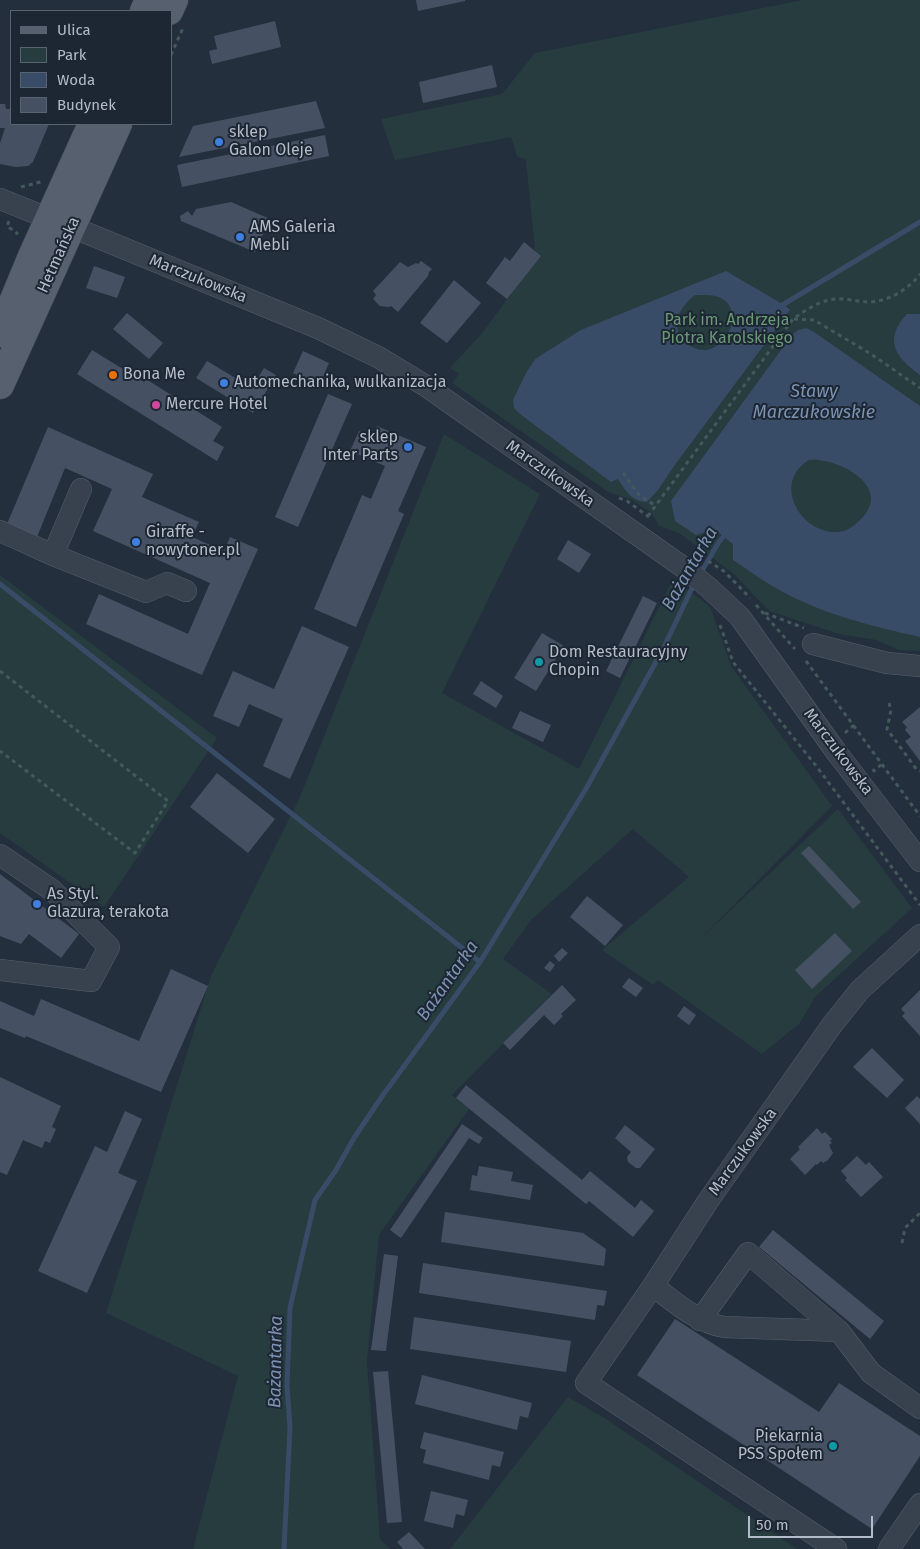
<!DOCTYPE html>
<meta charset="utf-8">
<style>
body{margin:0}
#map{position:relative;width:920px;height:1549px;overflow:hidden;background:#242f3e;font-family:"Fira Sans",sans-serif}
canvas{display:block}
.legend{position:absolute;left:10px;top:10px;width:162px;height:115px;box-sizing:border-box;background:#1d2633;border:1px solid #59626f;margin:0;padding:6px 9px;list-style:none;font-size:15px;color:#b4bcc9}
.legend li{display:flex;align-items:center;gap:10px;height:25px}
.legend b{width:25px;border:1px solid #59626f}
.scale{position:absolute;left:748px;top:1516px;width:125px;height:22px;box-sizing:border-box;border:2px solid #b4bcc9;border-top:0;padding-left:6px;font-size:15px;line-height:18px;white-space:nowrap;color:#b4bcc9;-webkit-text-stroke:4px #1d2633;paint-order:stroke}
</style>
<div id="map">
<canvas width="920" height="1549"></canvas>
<ul class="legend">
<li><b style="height:6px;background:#56606e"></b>Ulica</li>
<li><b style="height:14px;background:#263c3f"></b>Park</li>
<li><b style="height:14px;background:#394c67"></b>Woda</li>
<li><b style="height:14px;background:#455162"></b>Budynek</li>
</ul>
<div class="scale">50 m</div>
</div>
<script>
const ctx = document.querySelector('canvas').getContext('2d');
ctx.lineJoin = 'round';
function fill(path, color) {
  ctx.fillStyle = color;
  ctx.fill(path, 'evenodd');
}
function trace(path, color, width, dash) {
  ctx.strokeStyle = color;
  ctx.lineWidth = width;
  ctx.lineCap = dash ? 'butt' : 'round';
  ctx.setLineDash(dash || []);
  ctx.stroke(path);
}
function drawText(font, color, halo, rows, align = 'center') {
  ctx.font = font + ' "Fira Sans",sans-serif';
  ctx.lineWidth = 4;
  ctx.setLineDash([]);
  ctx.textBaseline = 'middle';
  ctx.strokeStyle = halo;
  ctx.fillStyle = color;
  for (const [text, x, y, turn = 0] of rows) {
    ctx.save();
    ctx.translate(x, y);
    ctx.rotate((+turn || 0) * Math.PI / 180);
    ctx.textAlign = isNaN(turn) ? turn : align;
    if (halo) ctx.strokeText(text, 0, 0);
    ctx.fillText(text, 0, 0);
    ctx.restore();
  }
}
const green = new Path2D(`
 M803,0H920V651L899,650L876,640L839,634L769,611L734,574L679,533L659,526L652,513L630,499L608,492L452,383L459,374L450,368L483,332L536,260L526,160L517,156L511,137L395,160L381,119L502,94L535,53Z
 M444,434L540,494L442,693L579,769L673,579L707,604L711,609L731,666L832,806L700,939L838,809L912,908L815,997L800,1023L762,1054L658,980L653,985L602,950L689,877L633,829L531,920L503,959L552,994L452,1095L469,1109L379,1235L367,1362L380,1539L390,1549H193L238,1376L106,1313L211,976L300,797Z
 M0,575L217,738L104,907L0,833Z
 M568,1397L606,1419L797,1549H450Z`);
const water = new Path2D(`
 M726,271L784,305L790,310L674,466L658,490L647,502C632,502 625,490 618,479L611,482L520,414L514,408L513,400L526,373L535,359L581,330ZM695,295C703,295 713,294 721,298C743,310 730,340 713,348C696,356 674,339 677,320C679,311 687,301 695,295Z
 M907,314H920V375C895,357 883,340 907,314Z
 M806,328L814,332L920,406V637C875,627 826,615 785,593C767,584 750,571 733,560V544L714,529L696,535L675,521L671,501L792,335L798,330ZM809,460C836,457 892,485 863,517C858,522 851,529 844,531C804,540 769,484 809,460Z`);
const stream = new Path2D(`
 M779,307L920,222
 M700,574L719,542L728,531
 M0,584L480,962
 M284,1549L290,1428L287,1385L290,1308L315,1200L336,1170L354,1138L383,1095L480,962L587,787L663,649L694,584`);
const building = new Path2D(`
 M416,0H465V1L418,11Z
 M275,21L281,47L212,64L209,51L217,49L214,36Z
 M492,65L497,87L423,103L419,82Z
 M316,101L325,128L179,157L193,126Z
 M0,104H5L6,109H11V124H49L33,162L28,166L16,167L0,164V143L5,128H0Z
 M325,135L329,156L182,187L177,165Z
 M231,202L270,219L255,252L181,221L180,216L188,211L192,216L196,209Z
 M524,242L541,256L507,299L486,283L505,257L510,261Z
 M421,261L432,269L429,272L428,276L398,312L391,306L389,307L380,306L373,299L376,295L373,291L400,262L408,267L416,263L418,264Z
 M94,266L125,277L117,298L86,288Z
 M454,280L481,303L447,343L420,323Z
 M127,313L163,343L149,359L113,329Z
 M92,350L144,382L146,379L222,427L213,441L224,447L217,461L77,374Z
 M303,351L329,363L319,386L293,373Z
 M207,361L252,388L264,368L276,375L253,413L196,378Z
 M328,394L352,404L298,527L275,517Z
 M377,426L426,447L398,511L404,514L356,627L314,609L362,495L371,499L385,466L350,451L359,431L373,437Z
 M48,427L153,474L142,497L199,522L192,537L224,551L230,537L258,549L202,675L86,624L99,594L188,634L210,583L93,531L112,489L65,468L37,537L7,524Z
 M568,540L591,554L579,573L557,559Z
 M643,596L657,603L620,678L606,671Z
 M302,626L349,647L290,779L263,766L283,719L249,704L239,727L213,716L233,671L274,689Z
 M542,633L564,646L536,691L514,678Z
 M481,681L503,696L496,708L473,694Z
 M920,707V761L905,741L911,737L905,730L907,727L902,722Z
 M520,711L551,725L543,742L512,728Z
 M217,773L275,819L248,853L190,807Z
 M809,846L861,902L853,909L801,853Z
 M0,874L79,934L61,958L29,934L21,944L0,936Z
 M587,896L623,925L605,946L570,917Z
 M835,933L852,951L812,989L795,970Z
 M562,948L568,953L559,962L554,956Z
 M550,961L555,965L550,972L544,968Z
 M171,969L208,986L161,1092L26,1036L25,1038L0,1028V1001L34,1016L41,999L139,1041Z
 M629,978L643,988L636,997L622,987Z
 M562,985L576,1000L561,1014L563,1016L554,1025L544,1015L510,1050L503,1043Z
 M920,990V1036L902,1016L905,1013L901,1009Z
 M684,1006L696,1015L689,1025L677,1016Z
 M872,1048L904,1080L887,1098L853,1067Z
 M0,1077L61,1106L52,1127L56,1129L50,1143L45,1141L42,1148L23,1140L7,1175L0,1172Z
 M466,1085L582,1180L590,1171L635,1208L641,1200L654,1211L633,1237L589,1201L586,1204L456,1098Z
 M917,1096L920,1099V1124L905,1108Z
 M125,1111L142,1119L118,1173L137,1181L87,1293L38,1271L95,1146L107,1152Z
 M462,1124L483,1138L479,1144L469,1138L401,1238L390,1230Z
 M625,1125L655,1149L640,1168H636L628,1162L627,1157L631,1152L615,1138Z
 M817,1128L822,1134L825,1132L832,1139L830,1141L832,1143L829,1145L833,1153L828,1160L823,1163L821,1161L817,1165L816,1164L805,1175L790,1159L800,1149L798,1147Z
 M857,1156L866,1165L869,1162L883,1177L861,1197L845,1180L847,1178L841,1171Z
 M479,1166L513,1172L511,1181L533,1185L530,1200L470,1190L472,1175L477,1176Z
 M445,1212L583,1233L606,1249L604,1266L441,1242Z
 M773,1230L884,1321L870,1339L759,1247Z
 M384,1254L398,1256L386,1351L371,1350Z
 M423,1263L607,1291L604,1306L597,1305L595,1320L419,1293Z
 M414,1317L571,1341L566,1372L410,1349Z
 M675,1319L819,1412L839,1383L920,1436V1456L872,1529L637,1375Z
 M388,1371L402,1522L387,1523L373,1372Z
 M422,1375L532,1403L528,1418L520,1416L517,1430L415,1404Z
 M424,1432L504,1452L500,1467L492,1465L489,1480L423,1463L426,1450L420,1448Z
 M431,1491L468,1500L464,1516L456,1514L453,1528L424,1521Z
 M409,1532L425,1549H403L397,1542Z`);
const path = new Path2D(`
 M171,55L183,28
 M21,187L44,181
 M9,221L7,226L18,234
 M794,319L814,320L871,354L920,388
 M623,473L639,495L656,506
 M619,498L627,501L649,517
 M648,516L793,319C806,310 818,301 835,299C846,298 858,302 870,302C889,301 909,289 920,274
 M708,561L725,572L750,598
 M756,605L795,649
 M765,613L804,628
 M720,625L733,662L817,767L920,905
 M806,661L920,816
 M0,671L168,801L135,853L0,751
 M889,703L891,710L887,729L917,770L920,771
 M845,733L854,725
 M873,769L874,771L883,763
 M902,1243L905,1228L920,1213`);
const minor = new Path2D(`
 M0,199L50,219
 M72,227L318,328L378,357L426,386L683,567L709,588L740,617L837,753L920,861
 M0,531L53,555L81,489
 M53,555L146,592L167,583L186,591
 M813,644L887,663L920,666
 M0,855L52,890L109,947L91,981L0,970
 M653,1286C675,1302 696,1322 724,1327L839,1331L871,1373L920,1408
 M700,1320L748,1253L839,1331
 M836,1549L586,1383L653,1286L708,1201L832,1025L860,990L920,935
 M889,1549L920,1504`);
const major = new Path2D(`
 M144,11L149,0
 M169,11L174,0
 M0,333L33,254L92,124
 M0,385L118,124`);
const markers = [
 [219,142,5,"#3f7fe0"],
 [240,237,5,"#3f7fe0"],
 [113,375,5,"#e8710a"],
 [224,383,5,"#3f7fe0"],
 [156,405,5,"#d1479c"],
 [408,447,5,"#3f7fe0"],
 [136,542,5,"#3f7fe0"],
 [539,662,5,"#0f9aa8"],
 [37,904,5,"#3f7fe0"],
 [833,1446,5,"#0f9aa8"]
];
const poiNames = [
 ["sklep",229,133],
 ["Galon Oleje",229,151],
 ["AMS Galeria",250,228],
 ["Mebli",250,246],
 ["Bona Me",123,375],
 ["Automechanika, wulkanizacja",234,383],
 ["Mercure Hotel",166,405],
 ["sklep",398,438,"right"],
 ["Inter Parts",398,456,"right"],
 ["Giraffe -",146,533],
 ["nowytoner.pl",146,551],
 ["Dom Restauracyjny",549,653],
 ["Chopin",549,671],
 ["As Styl.",47,895],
 ["Glazura, terakota",47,913],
 ["Piekarnia",823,1437,"right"],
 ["PSS Społem",823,1455,"right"]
];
const streetNames = [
 ["Hetmańska",59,255,-66],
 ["Marczukowska",198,279,22],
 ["Marczukowska",550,474,35],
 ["Marczukowska",838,752,53],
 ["Marczukowska",743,1152,-54]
];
const parkNames = [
 ["Park im. Andrzeja",727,321],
 ["Piotra Karolskiego",727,339]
];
const waterNames = [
 ["Stawy",814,392],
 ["Marczukowskie",814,413],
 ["Bażantarka",690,569,-60],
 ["Bażantarka",448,981,-55],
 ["Bażantarka",276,1362,-89]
];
fill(green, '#263c3f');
fill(water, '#394c67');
trace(stream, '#394c67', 5);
fill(building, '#455162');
trace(minor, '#565f6c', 22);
trace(major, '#414a57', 29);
trace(path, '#44595c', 3, [4, 4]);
trace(minor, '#38414e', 21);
trace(major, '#56606e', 28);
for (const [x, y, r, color] of markers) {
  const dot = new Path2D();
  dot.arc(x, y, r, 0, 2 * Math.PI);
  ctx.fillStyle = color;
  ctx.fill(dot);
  trace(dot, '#1d2633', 2);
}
drawText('16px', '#b4bcc9', '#1d2633', poiNames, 'left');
drawText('16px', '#b4bcc9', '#1d2633', streetNames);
drawText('16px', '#6b9a76', '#1d2633', parkNames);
drawText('italic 18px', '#7c92b1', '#1d2633', waterNames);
</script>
